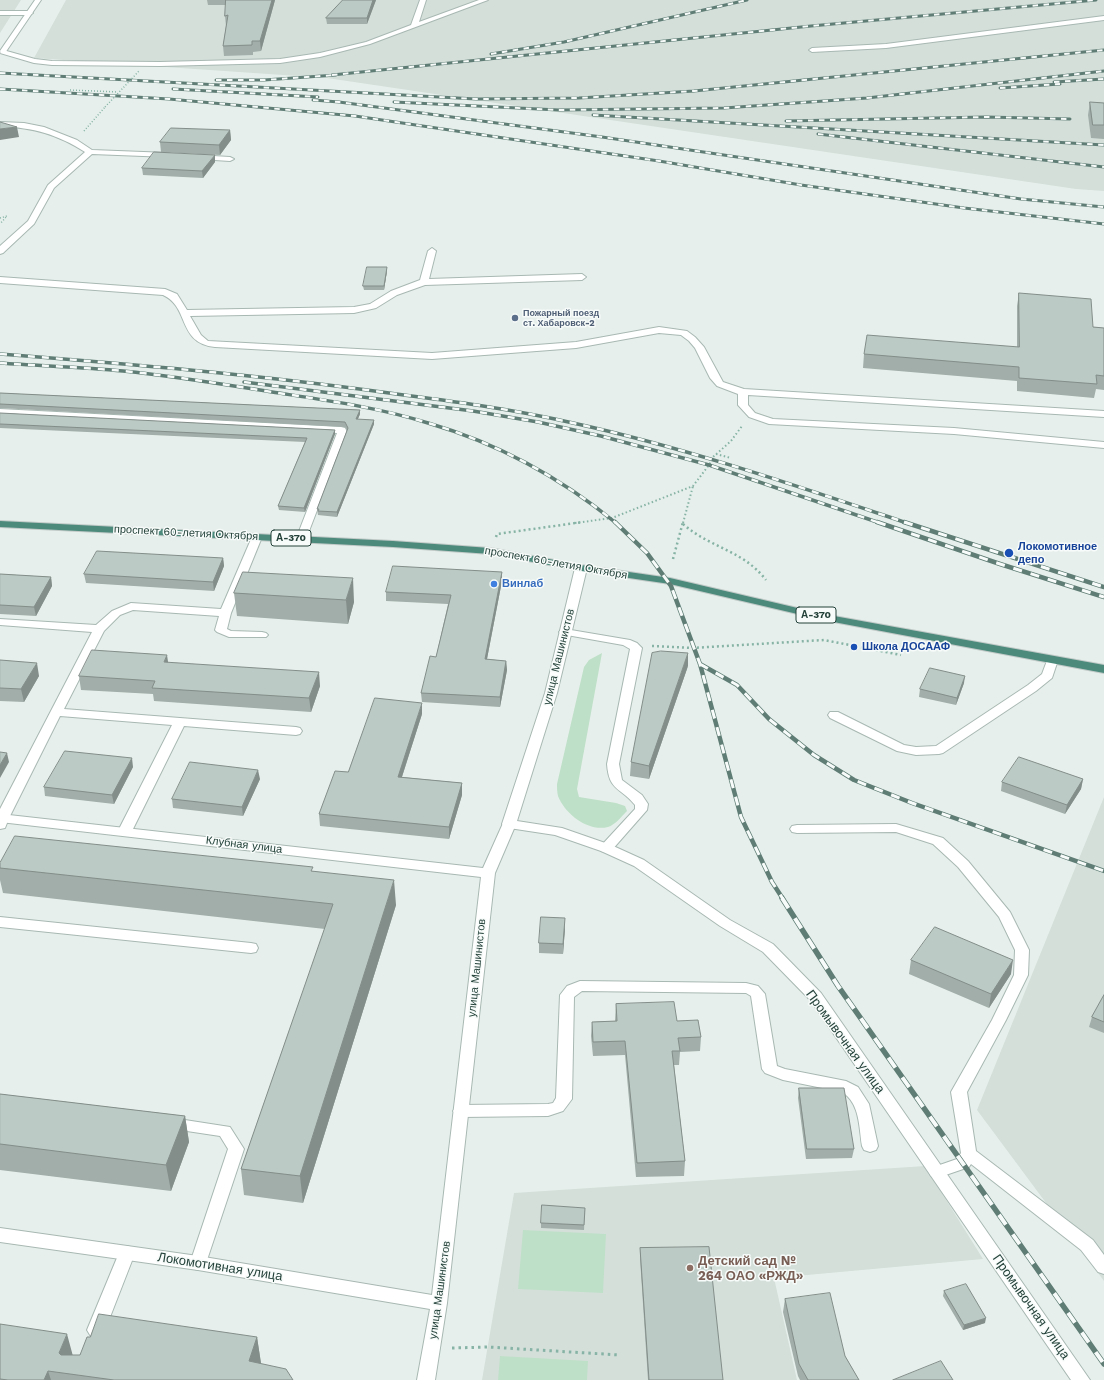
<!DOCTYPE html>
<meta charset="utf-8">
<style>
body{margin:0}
canvas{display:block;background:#e6efeb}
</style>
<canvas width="1104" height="1380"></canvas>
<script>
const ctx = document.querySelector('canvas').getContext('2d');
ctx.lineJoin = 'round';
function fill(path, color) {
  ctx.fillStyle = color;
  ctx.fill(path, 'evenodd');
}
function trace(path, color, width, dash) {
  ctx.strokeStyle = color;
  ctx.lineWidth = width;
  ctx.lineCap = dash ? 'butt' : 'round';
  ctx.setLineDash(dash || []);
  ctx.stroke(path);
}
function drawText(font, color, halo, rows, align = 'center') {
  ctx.font = font + ' "Work Sans",sans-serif';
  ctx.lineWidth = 3;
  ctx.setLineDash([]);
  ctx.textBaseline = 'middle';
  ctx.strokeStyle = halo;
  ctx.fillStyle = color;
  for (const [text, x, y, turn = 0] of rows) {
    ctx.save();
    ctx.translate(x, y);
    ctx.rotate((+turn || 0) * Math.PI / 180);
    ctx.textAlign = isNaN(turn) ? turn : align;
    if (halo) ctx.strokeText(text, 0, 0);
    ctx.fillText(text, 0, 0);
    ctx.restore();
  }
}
const built = new Path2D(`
 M0,0H21L0,33Z
 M66,0H1104V191L1076,189L327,78L34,58Z
 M1104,797V1281L977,1110Z
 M925,1166L983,1259L774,1278L797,1380H482L514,1193Z`);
const green = new Path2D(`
 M602,653L577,789L579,797L616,803L625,806L627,811C622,816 615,825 608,827C588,832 565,814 558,796C557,792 557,788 557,784L584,667L589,660Z
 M523,1230L606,1234L603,1293L518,1289Z
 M500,1356L588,1361L587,1380H498Z`);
const pathFar3 = new Path2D(`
 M70,90L118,92
 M84,131L105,107
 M0,218L7,216L0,224`);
const pathFar2 = new Path2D(`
 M716,454L731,458
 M575,523L612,518L693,486L709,465L713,457L731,441L742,426
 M683,523L693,486`);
const pathFar1 = new Path2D(`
 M683,524C710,548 743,550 766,580
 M496,537L497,534L583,522
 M673,559L683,522
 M652,646L692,648L824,640L901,655`);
const path = new Path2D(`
 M452,1348L488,1347L620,1355`);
const service = new Path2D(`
 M420,0H426L419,22L479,0H488L370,44L320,57L280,63L160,66L52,65L34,63L0,53L3,50L35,59L52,61L160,62L280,59L320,53L366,42L411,25Z
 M0,11H30L33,13L30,15H0Z
 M1104,16V20L886,48L812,52L809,50L812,48L886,44Z
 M0,122L24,123L44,127L77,140L92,150L169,153L173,155L169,157L92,154L54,188L34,224L3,253L0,254V246L28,221L48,185L85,152C57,134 34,128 0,126Z
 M196,155L230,157L234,159L230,161L199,159L195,157Z
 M432,248L436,251L429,279L582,274L586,277L582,280L425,285L397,295L376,308L354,313L190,316L201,335L208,341L432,353L576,342L659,327L687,331L695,337L704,347L723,382L744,389L1104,411V417L748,395V405L755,413L773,419L954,428L1104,442V448L954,434L769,424L749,417L738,405V394L717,386L710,378L695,348L689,341L681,335L659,333L576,348L432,359L215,347C177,343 190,307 163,295L0,283V277L165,289L177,294L187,310L354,307L370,304L391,291L420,280L428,251Z
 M0,409L341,427L345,428L347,432L306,539L301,542L296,539L337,433L0,415Z
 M257,534L262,537L231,613L227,629L231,631L262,632L266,633L268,635L266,637H229L217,632L215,630L219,616L133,610L120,615L104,631L64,709L296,727L300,728L302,731L300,734L296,735L184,726L132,831L130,834L125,835L120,834L118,831L172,725L60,716L9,818L5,828L0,829V809L92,632L0,625V619L96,625L112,611L131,603L221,609L252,537Z
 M565,629L630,640L637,643L642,648L619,764L622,780L642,795L648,804L647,810L611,851L606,852L601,851L599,848L635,809V805C621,787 609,792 607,764L630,649L623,645L561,634L559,632L561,630Z
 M1052,656L1056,658L1058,660L1052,678L1036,691L943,753L939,754L916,755L897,751L830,718L828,715L830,712H838L904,745L916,747L936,746L1028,685L1042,674L1048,658Z
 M896,824L943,838L968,861L1010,912L1029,950L1028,975L1006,1020L967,1092L976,1151L1093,1240L1104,1255V1274L1098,1272L1081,1250L971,1164L969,1167L937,1178L931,1176L929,1172L931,1168L957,1159L961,1153L951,1092L992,1020L1014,975L1015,950L999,917L958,867L933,844L896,832L797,833L792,832L790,829L792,826L797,825Z
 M0,917L251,943L256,944L258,948L256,952L251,953L0,927Z
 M580,981L746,983L758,986L765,994L777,1066L785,1069L846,1081L858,1087L869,1104L878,1146L876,1150L870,1152L864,1150L862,1146C859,1127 860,1103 842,1092L783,1080L765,1073L762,1069L751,996L746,993L582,991L574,997L572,1099L563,1111L548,1116L461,1117L456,1115L453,1111L456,1107L461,1105L548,1104L553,1103L556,1098L560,995L567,986Z
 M172,1118L230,1127L244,1149L206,1263L204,1268L198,1270L192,1268L190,1263L228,1149L220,1136L167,1128L164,1124L167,1120Z
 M127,1246L133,1248L135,1253L105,1330L102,1335L96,1337L90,1335L87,1330L119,1253L121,1248Z`);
const minor = new Path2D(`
 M0,814L483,868L504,821L509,820L514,821L516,824L495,873L447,1303L435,1380H417L430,1309L198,1270L0,1242V1228L198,1256L432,1295L481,877L0,822Z`);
const tertiary = new Path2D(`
 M35,0H41L5,53H1L0,51Z
 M581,565L587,568L557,693L517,821L562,828L611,845L644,860L730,920L773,944L821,993L1090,1380H1071L811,1001L763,952L720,926L634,866L601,851L555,835L509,828L504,827L502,824L545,693L575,568Z`);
const trunk = new Path2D(`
 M0,521L393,541L490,548L581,565L670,578L823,614L1104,665V673L823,620L670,584L581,571L490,554L393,547L0,527Z`);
const railFar3 = new Path2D(`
 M491,54L564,42L747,0
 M0,73L476,99L579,98L694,91L1104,50
 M332,75L811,26L1096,0
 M216,80H264L336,75
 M1054,82L1104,79
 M1000,88L1060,84
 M0,89L169,99L355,116L659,161L801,185L964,208L1104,224
 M173,89L318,97
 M313,100L339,102L602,137L1021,199L1104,207
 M394,102L559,110L724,108L867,98L1104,71
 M593,115L1104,145
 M786,121L986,117L1070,119
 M818,134L1104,167`);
const railFar2 = new Path2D(`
 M0,354C130,364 260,375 389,393C451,401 512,409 573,423C687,448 797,486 907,523
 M0,363C41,366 82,367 123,371C173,376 222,384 272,392C324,400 377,407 428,423C497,443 561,478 616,523
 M244,382L473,411L538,422L601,436L709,465L880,523`);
const railFar1 = new Path2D(`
 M615,522L647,553L671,586L700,664L741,817L772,882L783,899
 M877,522L1000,564L1104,597
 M904,522L1104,587
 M700,664L737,685L769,719L814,755L854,780L912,803L1104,871`);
const rail = new Path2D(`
 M782,898L838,986L1104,1364`);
const pathBridge = new Path2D(`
 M105,107L139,71`);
const wall = new Path2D(`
 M207,0H275L261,51L253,52V55L224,56L223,46L226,26L225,16L226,5H208Z
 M343,0H376L367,24H327L326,18Z
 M1090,102L1104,103V139L1091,138L1088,115Z
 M230,130L231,140L220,155L161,152L160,142Z
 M215,162L203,178L143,175L142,168Z
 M387,271L384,290H364L363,286Z
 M1019,293L1093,327L1104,328V390L1096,389L1094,398L1017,391V381L863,368L864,354L1017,347V306Z
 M0,393L360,410V414L358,419L374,424L337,517L318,515L317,509L347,430L345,427L0,408Z
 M0,413L335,430V434L305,512L279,510L278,506L305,442L0,428Z
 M223,558L224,566L214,591L86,583L84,574Z
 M243,572L354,602L348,624L237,616L234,593Z
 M502,572V581L487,659L506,661L507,670L500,707L422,702L421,693L436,657L448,604L386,601V592Z
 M0,574L51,577L52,586L36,616L0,614Z
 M0,660L39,676L24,702L0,701Z
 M168,663L320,686L311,712L154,701L153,694L81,690L79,676Z
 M688,666L649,779L630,776L631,762Z
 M964,683L956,705L919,697L920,689Z
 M422,714L402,777L462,783V795L449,839L320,826L319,814L348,772Z
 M133,767L114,804L45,796L44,787Z
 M260,779L243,816L173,808L172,799Z
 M1083,779L1081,789L1065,814L1001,791L1002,782Z
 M0,863L313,871L396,905L303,1203L244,1195L241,1169L325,929L3,893L0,880Z
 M565,928L563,954L539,953V943Z
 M911,960L1011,974L989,1008L909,974Z
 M1104,995V1033L1089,1027L1092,1017Z
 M616,1004L677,1021L701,1037L700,1051L680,1052L679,1065H674L685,1161L684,1176L636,1177L625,1055L593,1056L591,1036L592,1022L615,1021Z
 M799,1088L854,1149L852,1158L806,1159L798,1098Z
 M0,1094L185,1116L189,1142L171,1191L0,1170Z
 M585,1208L584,1230L541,1228V1223Z
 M640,1248L723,1380H648L640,1258Z
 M944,1291L985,1323L963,1330L943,1296Z
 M785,1299L845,1356L859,1380H800L798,1376L783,1312Z
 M0,1324L72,1355H80L90,1337H257L261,1364L293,1380H0Z`);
const shadedWall = new Path2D(`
 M272,0H275L261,51L260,41Z
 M373,0H376L367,24V18Z
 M17,127L19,137L0,140V129Z
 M230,130L231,140L220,155L219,145Z
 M215,155V162L203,178L202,171Z
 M387,267V271L384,290V286Z
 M360,410V414L356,423V419Z
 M374,420V424L337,517V512Z
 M335,430V434L305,512L304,508Z
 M223,558L224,566L214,591L213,582Z
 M502,572V581L485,669V659Z
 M51,577L52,586L36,616L34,607Z
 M353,578L354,602L348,624L346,600Z
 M688,653V666L649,779V766Z
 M167,655L169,668L164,662Z
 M506,661L507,670L500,707V697Z
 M37,663L39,676L24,702L21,689Z
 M319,672L320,686L311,712L309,698Z
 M965,676L964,683L956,705L957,698Z
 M422,703V714L398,789V777Z
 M7,753L9,762L0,778V765Z
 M132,758L133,767L114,804L112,795Z
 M258,770L260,779L243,816L242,807Z
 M1083,779L1081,789L1065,814L1067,805Z
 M462,783V795L449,839V827Z
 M394,880L396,905L303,1203L300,1176Z
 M565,918V928L563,954V944Z
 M1013,960L1011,974L989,1008L991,994Z
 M185,1116L189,1142L171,1191L166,1165Z
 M986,1318L985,1323L963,1330L964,1325Z
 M67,1334L74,1360L68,1374L59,1353Z
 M257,1337L261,1363L255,1380L249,1361Z
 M48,1371L51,1380H44Z`);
const building = new Path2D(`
 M226,0H272L260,41H252V45L223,46L228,15L225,16Z
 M343,0H373L367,18H326Z
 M1090,102L1104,103V125H1093Z
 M0,122L17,127L0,129Z
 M171,128L230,130L219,145L160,142Z
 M154,152L215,155L202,171L142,168Z
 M367,267H387L384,286H363Z
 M1019,293L1091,299L1093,327L1104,328V376L1096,375L1097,384L1019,378V367L864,354L867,335L1019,347Z
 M0,393L360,410L356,419L374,420L337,512L318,511L319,509H317L348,428L345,422L0,404Z
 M0,413L335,430L304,508L278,506L307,438L0,424Z
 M97,551L223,558L213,582L84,574Z
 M393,566L502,572L485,659L506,661L500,697L421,693L430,656L436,657L451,595L386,592Z
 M243,572L353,578L346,600L234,593Z
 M0,574L51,577L34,607L0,605Z
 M92,650L167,655L164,662L319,672L309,698L152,688L155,681L79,676Z
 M661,651L688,653L649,766L631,762L652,653Z
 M0,660L37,663L21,689L0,688Z
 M930,668L965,676L957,698L920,689Z
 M375,698L422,703L398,777L462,783L449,827L319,814L335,771L348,772Z
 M65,751L132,758L112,795L44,787Z
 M0,752L7,753L0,765Z
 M1019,757L1083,779L1067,805L1002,782Z
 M190,762L258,770L242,807L172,799Z
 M15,836L313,867L311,871L394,880L300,1176L241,1169L333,904L0,868V863Z
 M541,917L565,918L563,944L539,943Z
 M935,927L1013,960L991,994L911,960Z
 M1104,995V1022L1092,1017Z
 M674,1002L677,1021L698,1020L701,1037L678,1038L680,1051H672L685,1161L637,1163L625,1041L593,1042L592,1022L617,1021L616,1004Z
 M799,1088H844L854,1149H807Z
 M0,1094L185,1116L166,1165L0,1144Z
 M542,1205L585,1208L584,1225L541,1223Z
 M709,1247L723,1380H649L640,1248Z
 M966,1284L986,1318L964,1325L944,1291Z
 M830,1293L845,1356L859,1380H808L799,1364L785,1299Z
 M99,1314L257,1337L249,1361L286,1369L293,1380H114L48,1371L44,1380H8L0,1379V1324L67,1334L59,1353L61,1355H80L87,1337H90Z
 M941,1361L953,1380H893Z`);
const markers = [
 [515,318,4,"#5c6f8a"],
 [1009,553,5,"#1a4fb4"],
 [494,584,4,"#3f7fe0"],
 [854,647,4,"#1a4fb4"],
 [690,1268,4,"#8d6e63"]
];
const farServicenames = [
 ["Пожарный поезд",523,313],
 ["ст. Хабаровск-2",523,323]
];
const shields = [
 [291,538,40],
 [816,615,40]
];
const shieldNames = [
 ["А-370",291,538],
 ["А-370",816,615]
];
const streetNames = [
 ["проспект 60-летия Октября",186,533,3],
 ["проспект 60-летия Октября",556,563,10],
 ["улица Машинистов",559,657,-76],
 ["Клубная улица",244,845,7],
 ["улица Машинистов",477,968,-84],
 ["улица Машинистов",440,1290,-82]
];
const transitNames = [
 ["Локомотивное",1018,547],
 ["депо",1018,560],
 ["Школа ДОСААФ",862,647]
];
const shopNames = [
 ["Винлаб",502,584]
];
const nearStreetnames = [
 ["Промывочная улица",845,1042,54],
 ["Локомотивная улица",220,1267,9],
 ["Промывочная улица",1031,1307,55]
];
const nearEducationnames = [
 ["Детский сад №",698,1261],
 ["264 ОАО «РЖД»",698,1276]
];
fill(built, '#d4dfda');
fill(green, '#bfe0c8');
trace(service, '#a8b8b2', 2);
trace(minor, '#a8b8b2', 2);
trace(tertiary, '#a8b8b2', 2);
trace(trunk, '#c2cac8', 2);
trace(pathFar3, '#86b3a5', 1.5, [1, 2]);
trace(pathFar2, '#86b3a5', 2, [1.5, 2.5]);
trace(pathFar1, '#86b3a5', 2.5, [2, 3]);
trace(path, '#86b3a5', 3, [2.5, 4]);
fill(service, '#fff');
fill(minor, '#fff');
fill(tertiary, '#fff');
fill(trunk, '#4c8a7c');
trace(railFar3, '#5f7d75', 3);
trace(railFar2, '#5f7d75', 3.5);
trace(railFar1, '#5f7d75', 4.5);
trace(rail, '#5f7d75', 5.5);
trace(railFar3, '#f7fbf9', 2, [5.5]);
trace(railFar2, '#f7fbf9', 2.5, [7]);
trace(railFar1, '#f7fbf9', 3, [9]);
trace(rail, '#f7fbf9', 4, [12]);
trace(pathBridge, '#86b3a5', 1.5, [1, 2]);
fill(wall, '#a1aea9');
fill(shadedWall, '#838d89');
fill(building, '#bbcac4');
trace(building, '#838d89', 1);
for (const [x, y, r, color] of markers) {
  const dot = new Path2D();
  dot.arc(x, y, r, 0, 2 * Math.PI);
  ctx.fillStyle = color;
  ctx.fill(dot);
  trace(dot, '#f7fbf9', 1.5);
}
drawText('bold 9px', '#4e5e75', '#f7fbf9', farServicenames, 'left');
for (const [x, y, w] of shields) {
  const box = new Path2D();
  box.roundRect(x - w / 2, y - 8, w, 16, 3);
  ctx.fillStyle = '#f7fbf9';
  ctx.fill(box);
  trace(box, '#24423a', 1);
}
drawText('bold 10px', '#24423a', null, shieldNames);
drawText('11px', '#24423a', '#f7fbf9', streetNames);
drawText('bold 11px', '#164399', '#f7fbf9', transitNames, 'left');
drawText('bold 11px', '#366cbe', '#f7fbf9', shopNames, 'left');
drawText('13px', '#24423a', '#f7fbf9', nearStreetnames);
drawText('bold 13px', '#785e54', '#f7fbf9', nearEducationnames, 'left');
</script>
